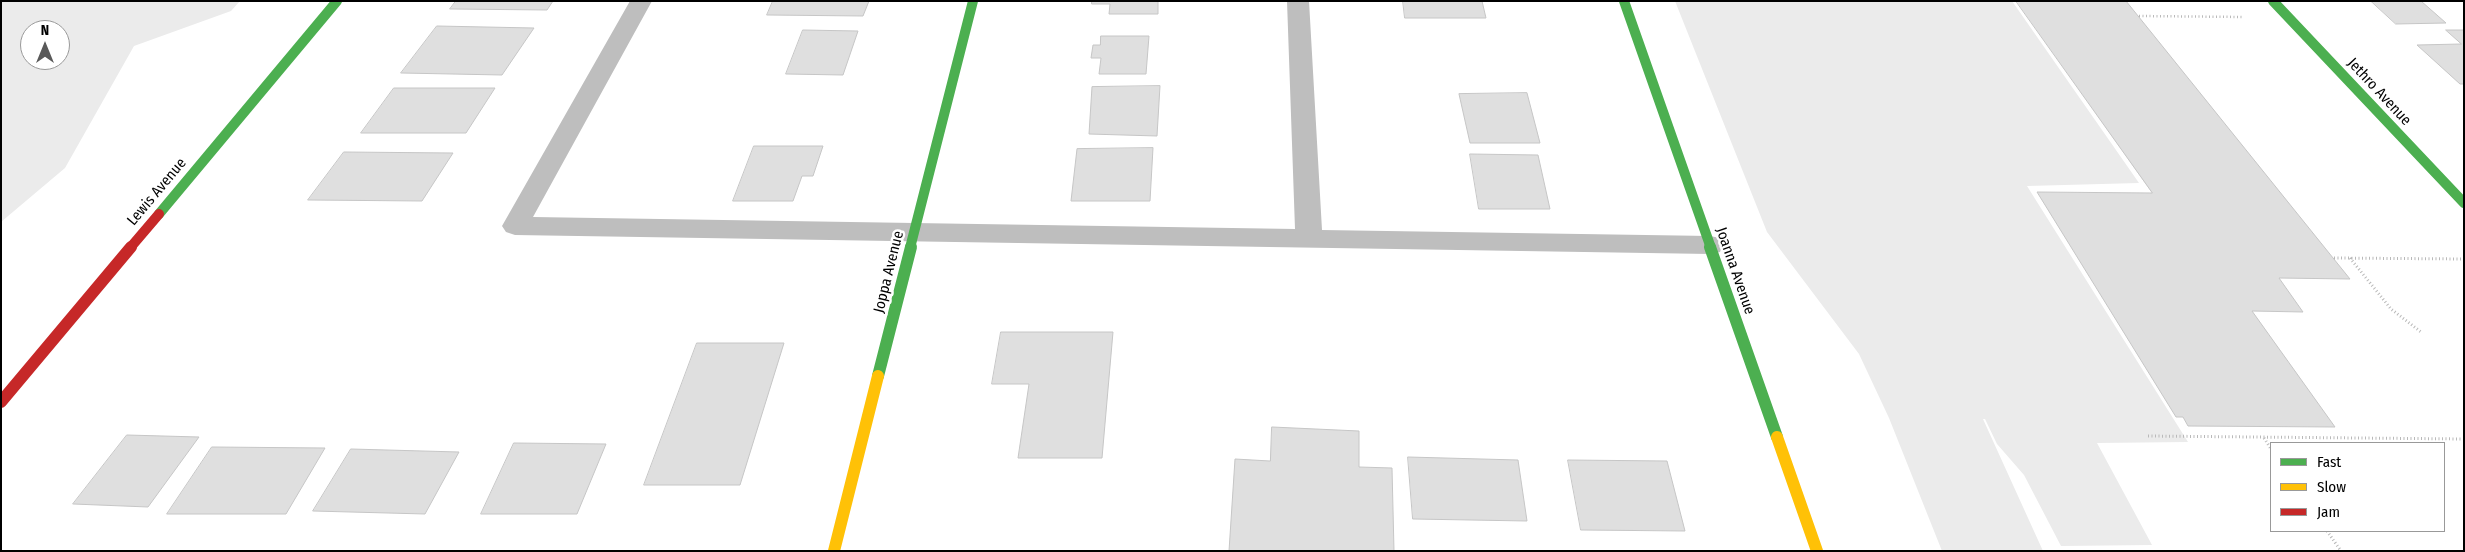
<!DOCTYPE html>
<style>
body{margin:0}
#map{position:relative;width:2465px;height:552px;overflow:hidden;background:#fff;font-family:"Fira Sans Condensed",sans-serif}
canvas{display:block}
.frame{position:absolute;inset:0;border:2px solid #000;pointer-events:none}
.legend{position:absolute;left:2270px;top:442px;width:175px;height:90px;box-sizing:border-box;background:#fff;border:1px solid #999;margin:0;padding:6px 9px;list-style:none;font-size:15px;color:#000}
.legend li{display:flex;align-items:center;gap:10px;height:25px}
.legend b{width:25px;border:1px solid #999}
.north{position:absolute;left:20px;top:20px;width:50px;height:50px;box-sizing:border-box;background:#fff;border:1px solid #999;border-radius:50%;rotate:0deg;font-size:14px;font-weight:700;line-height:20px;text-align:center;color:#000}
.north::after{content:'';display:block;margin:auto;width:18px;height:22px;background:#595959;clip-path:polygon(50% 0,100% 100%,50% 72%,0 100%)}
</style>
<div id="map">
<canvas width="2465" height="552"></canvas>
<div class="frame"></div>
<ul class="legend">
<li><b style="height:6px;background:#4caf50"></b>Fast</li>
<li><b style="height:6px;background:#ffc107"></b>Slow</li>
<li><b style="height:6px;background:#c62828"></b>Jam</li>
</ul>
<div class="north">N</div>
</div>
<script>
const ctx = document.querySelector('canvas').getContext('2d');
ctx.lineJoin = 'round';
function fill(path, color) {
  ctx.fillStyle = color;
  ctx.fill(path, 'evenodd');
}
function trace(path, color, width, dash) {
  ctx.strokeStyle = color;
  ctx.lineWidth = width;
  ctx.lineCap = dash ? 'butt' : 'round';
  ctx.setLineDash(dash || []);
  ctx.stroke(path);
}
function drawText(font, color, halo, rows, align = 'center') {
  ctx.font = font + ' "Fira Sans Condensed",sans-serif';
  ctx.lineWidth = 5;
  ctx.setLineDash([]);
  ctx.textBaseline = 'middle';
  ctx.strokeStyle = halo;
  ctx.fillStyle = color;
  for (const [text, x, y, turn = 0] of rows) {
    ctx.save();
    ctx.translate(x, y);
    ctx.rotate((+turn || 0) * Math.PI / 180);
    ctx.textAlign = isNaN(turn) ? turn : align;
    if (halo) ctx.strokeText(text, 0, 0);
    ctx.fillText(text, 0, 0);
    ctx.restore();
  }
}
const green = new Path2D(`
 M1,1H240L231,11L134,46L65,168L1,222ZM30,30H60V60H30Z
 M1675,1H2012L2139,183L2027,186L2188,442L2097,443L2152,545L2061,546L2024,475L1997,444L1985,419H1983L2043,551H1942L1889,418L1859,354L1767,232Z`);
const building = new Path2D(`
 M456,1H553L547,10L450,9Z
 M773,1H869L863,16L767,15Z
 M1092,1H1158V14H1109L1110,4H1092Z
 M1403,1H1482L1486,18H1405Z
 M2016,1H2126L2350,279L2279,278L2303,312L2252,311L2335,427L2188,426L2183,417H2176L2037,192L2152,193Z
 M2371,1H2421L2446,23L2396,24Z
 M437,26L534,28L502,75L401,73Z
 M803,30L858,31L843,75L786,74Z
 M2446,30H2464V84H2460L2417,45L2461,44Z
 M1101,36H1149L1146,74H1099L1101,58H1091L1093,45H1100Z
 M1160,86L1157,136L1089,134L1092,87Z
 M394,88H495L466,133H361Z
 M1527,93L1540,143H1470L1459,94Z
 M754,146H823L813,176H802L793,201H733Z
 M1153,148L1150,201H1071L1077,149Z
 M344,152L453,153L422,201L308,200Z
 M1470,154L1538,155L1550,209H1479Z
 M1001,332H1113L1102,458H1018L1029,384H992Z
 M697,343H784L740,485H644Z
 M1272,427L1359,431V467L1392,468L1394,551H1229L1235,459L1270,461Z
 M127,435L199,437L148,507L73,504Z
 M514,443L606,444L577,514H481Z
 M212,447L325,448L286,514H167Z
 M351,449L459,452L425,514L313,511Z
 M1408,457L1518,460L1527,521L1413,519Z
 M1568,460L1667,461L1685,531L1581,530Z`);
const pathFar1 = new Path2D(`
 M2139,16L2244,17`);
const path = new Path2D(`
 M2334,258L2464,259
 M2350,258L2391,309L2421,332
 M2148,436L2464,439
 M2264,438L2271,449
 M2327,531L2341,551`);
const lane = new Path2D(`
 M630,1H652L533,217L1295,229L1287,1H1309L1322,230L1710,236L1720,238L1723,245L1720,252L1710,254L515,235L506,232L502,226Z`);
const fastFar1 = new Path2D(`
 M1624,1L1711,248
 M2273,1L2464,203
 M159,214L337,1
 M910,248L973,1`);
const fast = new Path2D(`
 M1710,247L1777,437
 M878,376L911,247`);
const slow = new Path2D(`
 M1777,437L1817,551
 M834,551L878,376`);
const jamFar1 = new Path2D(`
 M130,248L159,214`);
const jam = new Path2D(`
 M1,402L131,247`);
const streetNames = [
 ["Jethro Avenue",2379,92,47],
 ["Lewis Avenue",157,192,-50],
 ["Joanna Avenue",1735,271,71],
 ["Joppa Avenue",889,272,-76]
];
fill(green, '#ebebeb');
fill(building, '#dfdfdf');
trace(building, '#c6c6c6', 1);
trace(pathFar1, '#b9b9b9', 2.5, [1, 2.5]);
trace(path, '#b9b9b9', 3, [1, 2.5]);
fill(lane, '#bebebe');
trace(fastFar1, '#4caf50', 10);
trace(fast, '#4caf50', 12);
trace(slow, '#ffc107', 12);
trace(jamFar1, '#c62828', 10);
trace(jam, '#c62828', 12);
drawText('15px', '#000', '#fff', streetNames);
</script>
